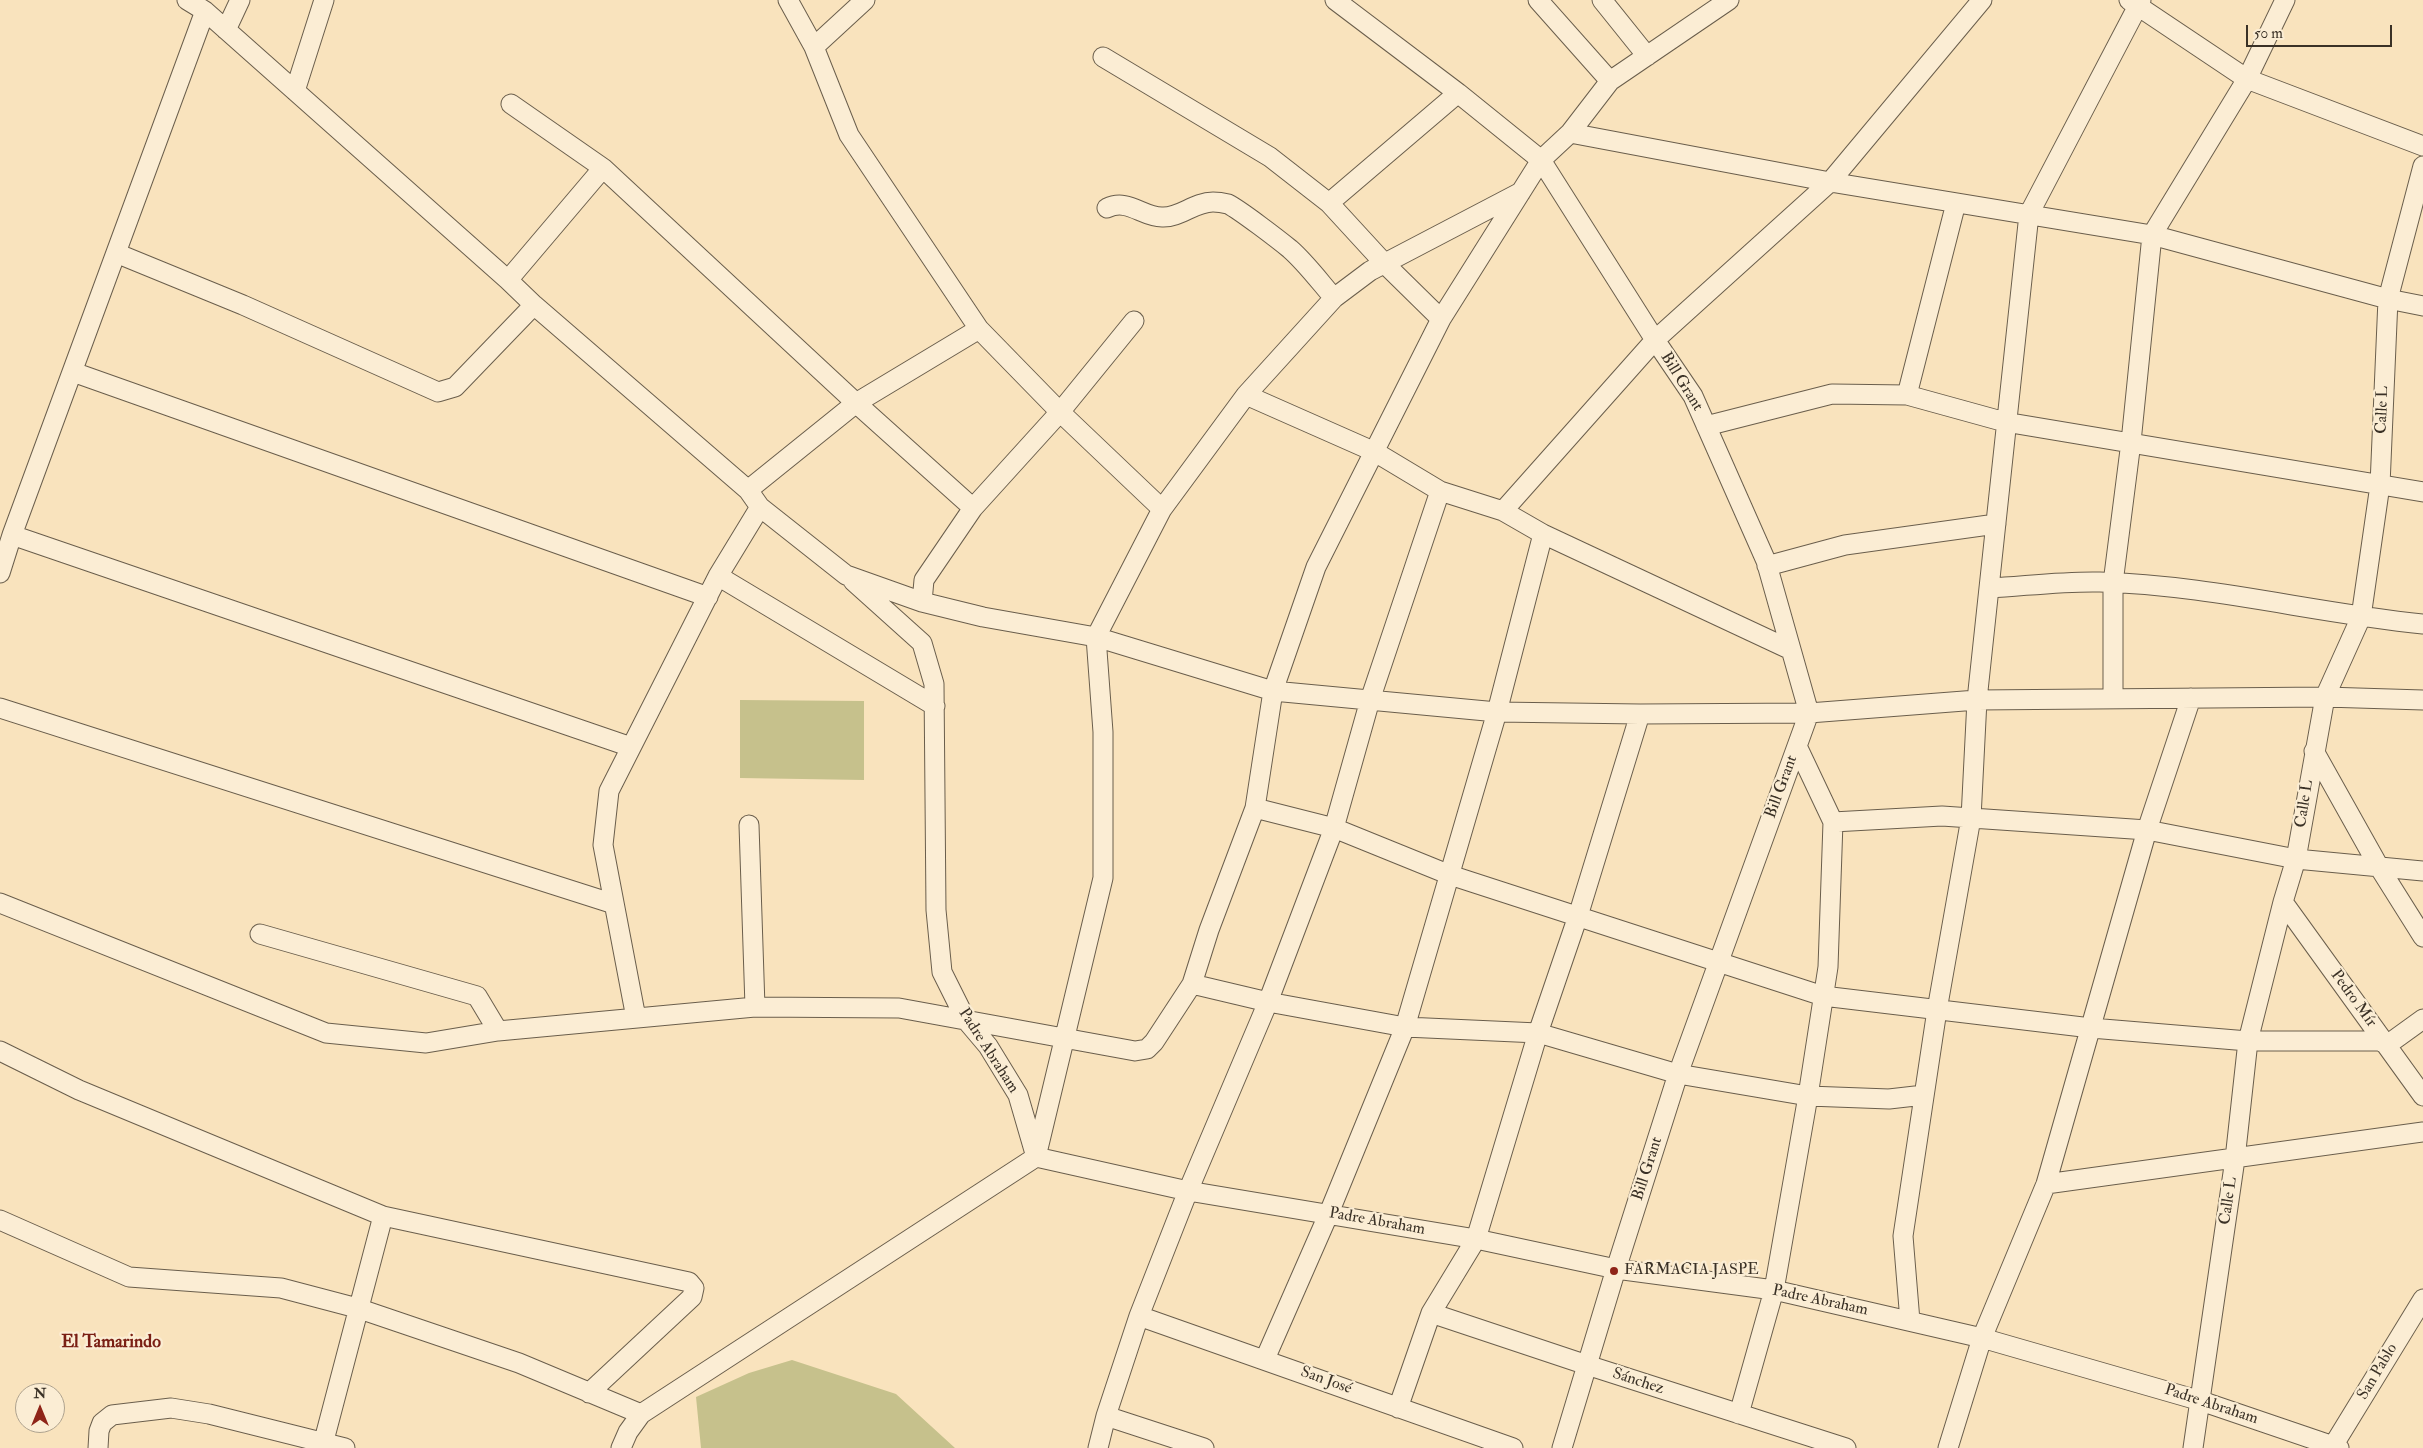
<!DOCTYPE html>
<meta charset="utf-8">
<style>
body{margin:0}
#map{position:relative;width:2423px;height:1448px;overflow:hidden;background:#f9e3bd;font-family:"IM FELL Double Pica",serif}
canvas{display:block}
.north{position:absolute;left:15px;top:1383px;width:50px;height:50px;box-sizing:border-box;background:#fbedd4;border:1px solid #aea28e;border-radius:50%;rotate:0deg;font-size:14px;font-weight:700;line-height:20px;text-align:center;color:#3a3126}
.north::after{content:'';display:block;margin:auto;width:18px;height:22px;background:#8f2418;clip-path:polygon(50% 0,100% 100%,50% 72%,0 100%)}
.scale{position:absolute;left:2246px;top:25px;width:146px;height:22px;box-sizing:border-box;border:2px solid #3a3126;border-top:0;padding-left:6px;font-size:15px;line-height:18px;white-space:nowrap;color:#3a3126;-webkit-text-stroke:4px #fbedd4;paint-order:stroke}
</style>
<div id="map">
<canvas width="2423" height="1448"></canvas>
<div class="north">N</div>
<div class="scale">50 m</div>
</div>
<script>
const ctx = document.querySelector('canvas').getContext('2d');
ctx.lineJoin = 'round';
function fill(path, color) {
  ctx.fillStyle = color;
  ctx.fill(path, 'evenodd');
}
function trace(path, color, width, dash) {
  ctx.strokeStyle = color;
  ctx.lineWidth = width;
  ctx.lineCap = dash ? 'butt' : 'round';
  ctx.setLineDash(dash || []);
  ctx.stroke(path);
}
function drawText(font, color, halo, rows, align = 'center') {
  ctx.font = font + ' "IM FELL Double Pica",serif';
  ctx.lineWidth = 4.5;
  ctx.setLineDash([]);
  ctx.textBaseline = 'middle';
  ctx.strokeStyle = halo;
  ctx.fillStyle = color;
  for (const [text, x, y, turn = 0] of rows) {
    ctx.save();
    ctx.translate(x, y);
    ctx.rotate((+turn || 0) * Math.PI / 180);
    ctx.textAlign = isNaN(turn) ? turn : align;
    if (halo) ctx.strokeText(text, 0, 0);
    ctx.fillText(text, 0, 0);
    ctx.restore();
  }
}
const green = new Path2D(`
 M740,700L864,701V780L740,778Z
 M792,1360L896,1394L955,1448H701L696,1397L749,1373Z`);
const minor = new Path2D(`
 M187,0L205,11L508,280L534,305L748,490L760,507L846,575L922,602L983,617L1096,637L1273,691L1497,712L1640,714L1809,713L1977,700L2325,697L2423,700
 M788,0L814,47L849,135L979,329L1060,412L1162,509
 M1335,0L1458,93L1541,160L1655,340L1693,396L1766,561L1809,713L1678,1074L1616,1269L1562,1448
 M1538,0L1610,81
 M1602,0L1647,56
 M2129,0L2247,79L2423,146
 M226,30L240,0
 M814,47L865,0
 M1103,57L1270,157L1329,203L1385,264L1441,319
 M295,91L324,0
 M511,104L603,168L856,403L973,508
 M1570,133L1830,182L2152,235L2388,299L2423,306
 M1329,203L1458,93
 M1107,208C1128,198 1142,217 1162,217C1180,218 1194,202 1213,202C1217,202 1224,203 1228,204C1240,210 1279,240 1290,249C1306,263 1320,282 1334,298
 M116,253L243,305L438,392L455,387L534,305
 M508,280L603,168
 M73,372L708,597
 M1246,395L1375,452L1440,491L1503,511L1543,534L1791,650
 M1907,395L1956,203
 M1706,426L1832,394L1907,395L2005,422L2423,492
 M748,490L856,403L979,329
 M1503,511L1655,340L1830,182L1982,0
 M12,535L631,747
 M1767,566L1845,545L1996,524
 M0,573L12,535L205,11
 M718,576L935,706
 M853,581L922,643L934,684L936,910L942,972L966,1020L988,1046L1018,1095L1036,1157L1188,1191L1476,1239L1616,1269L1774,1290L1982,1338L2201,1401L2339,1448
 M1990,588C2026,586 2064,581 2100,582C2208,585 2315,613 2423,624
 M922,602L924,580L973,508L1060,412L1134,321
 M2113,699V583L2131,442L2152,235L2247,79L2285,0
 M0,708L614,904
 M2314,751L2379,867L2423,937
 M1255,808L1334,828L1450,875L1823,996L2091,1028L2248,1041H2380L2387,1045L2423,1019
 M1833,822L1942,816L2147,830L2296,859L2423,871
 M749,825L755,1007
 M2283,902L2423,1096
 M0,903L326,1033L426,1043L498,1031L755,1007L899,1008L1135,1051L1147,1049L1154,1042L1192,984L1209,930L1255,808L1273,691L1316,567L1441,319L1541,160L1570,133L1610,81L1729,0
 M260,934L477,996L498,1031
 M1192,984L1268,1002L1405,1027L1538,1033L1678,1074L1808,1096L1889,1099L1924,1095
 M636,1018L603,845L609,791L718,576L760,507
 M0,1051L79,1090L383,1216L689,1282L694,1288L692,1297L589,1393
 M2046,1184L2423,1132
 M0,1220L129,1277L281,1288L357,1308L519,1363L641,1414
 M1431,1313L1587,1365L1846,1448
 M1139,1316L1513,1448
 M1910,1321L1903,1236L1937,1010L1971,818L1977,700L2029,214L2141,0
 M1265,1359L1329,1213L1405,1027L1497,712L1543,534
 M1398,1408L1431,1313L1476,1239L1538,1033L1578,916L1640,714
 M1739,1414L1774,1290L1808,1096L1828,967L1833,822L1797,746
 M1106,1416L1204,1448
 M2333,1446L2423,1299
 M98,1448L99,1431L102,1423L112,1415L171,1408L209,1414L345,1448
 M322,1448L383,1216
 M621,1448L628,1432L641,1414L1036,1157L1103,878V732L1096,637L1162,509L1246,395L1334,298L1370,271L1521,192
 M1098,1448L1106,1416L1139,1316L1188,1191L1268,1002L1334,828L1370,700L1440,491
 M1948,1448L1982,1338L2046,1184L2147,830L2191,698
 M2193,1448L2235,1159L2248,1041L2283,902L2296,859L2325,697L2361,617L2380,485L2388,299L2423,166`);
const markers = [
 [1614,1271,5,"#8f2418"]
];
const streetNames = [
 ["Bill Grant",1681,382,58],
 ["Calle L",2383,410,-88],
 ["Bill Grant",1782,787,-70],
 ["Calle L",2305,804,-81],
 ["Pedro Mír",2353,999,54],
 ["Padre Abraham",988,1051,57],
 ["Bill Grant",1648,1169,-72],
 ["Calle L",2229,1201,-82],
 ["Padre Abraham",1377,1222,10],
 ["Padre Abraham",1820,1301,12],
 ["San Pablo",2378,1372,-59],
 ["San José",1326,1381,20],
 ["Sánchez",1638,1382,18],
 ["Padre Abraham",2211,1405,18]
];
const poiNames = [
 ["FARMACIA JASPE",1624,1271]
];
const neighbourhoodNames = [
 ["El Tamarindo",111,1343]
];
fill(green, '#c6c18c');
trace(minor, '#6a5e4c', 21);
trace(minor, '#fbedd4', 19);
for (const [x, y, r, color] of markers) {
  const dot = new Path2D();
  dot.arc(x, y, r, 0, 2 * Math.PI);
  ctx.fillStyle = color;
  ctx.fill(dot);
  trace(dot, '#fbedd4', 2);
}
drawText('16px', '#3a3126', '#fbedd4', streetNames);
drawText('16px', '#3a3126', '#fbedd4', poiNames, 'left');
drawText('bold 18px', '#7a1f14', '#fbedd4', neighbourhoodNames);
</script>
